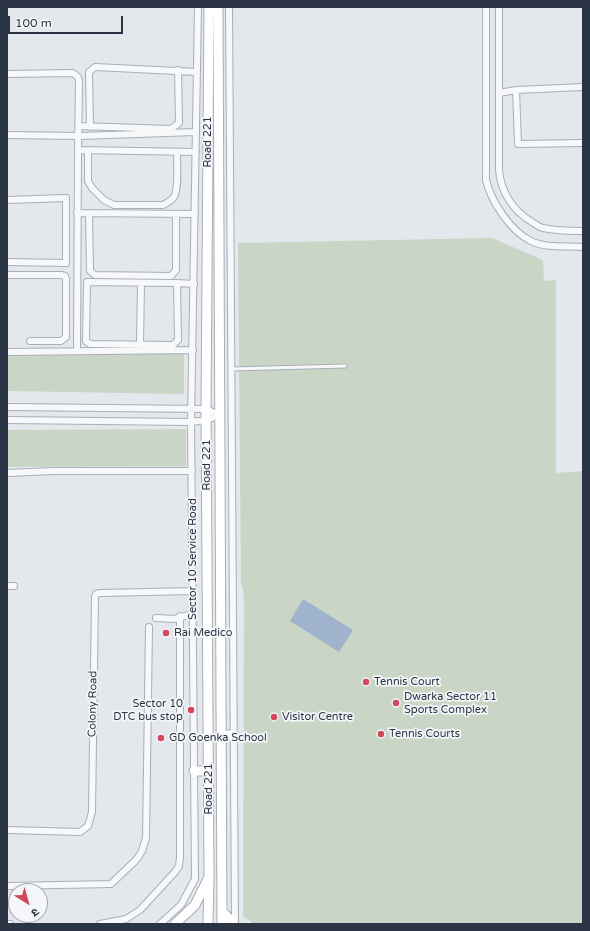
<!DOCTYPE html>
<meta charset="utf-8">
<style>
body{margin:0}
#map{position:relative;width:590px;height:931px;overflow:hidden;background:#e4e7ec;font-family:"Varela Round","Noto Sans Devanagari",sans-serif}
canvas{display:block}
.frame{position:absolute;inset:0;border:8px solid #2b3445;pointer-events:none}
.north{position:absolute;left:8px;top:883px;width:40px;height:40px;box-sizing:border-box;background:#f4f6f9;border:1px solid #a4a8b1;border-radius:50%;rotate:143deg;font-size:11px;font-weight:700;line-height:16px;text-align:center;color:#2b3445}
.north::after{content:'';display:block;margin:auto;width:14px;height:18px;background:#d1495b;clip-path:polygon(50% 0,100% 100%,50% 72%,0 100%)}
.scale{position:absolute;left:8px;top:16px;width:115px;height:18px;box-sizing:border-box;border:2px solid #2b3445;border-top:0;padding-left:5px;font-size:12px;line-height:14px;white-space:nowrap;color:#2b3445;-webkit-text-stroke:3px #f4f6f9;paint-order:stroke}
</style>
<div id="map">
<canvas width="590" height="931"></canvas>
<div class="frame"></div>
<div class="north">उ</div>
<div class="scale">100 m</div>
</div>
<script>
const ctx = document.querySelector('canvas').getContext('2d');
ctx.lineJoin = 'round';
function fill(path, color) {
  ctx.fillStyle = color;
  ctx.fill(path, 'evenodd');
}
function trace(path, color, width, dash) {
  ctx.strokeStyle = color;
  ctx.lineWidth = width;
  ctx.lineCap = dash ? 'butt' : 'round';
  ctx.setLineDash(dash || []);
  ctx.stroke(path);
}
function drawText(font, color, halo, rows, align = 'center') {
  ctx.font = font + ' "Varela Round",sans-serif';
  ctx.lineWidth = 3.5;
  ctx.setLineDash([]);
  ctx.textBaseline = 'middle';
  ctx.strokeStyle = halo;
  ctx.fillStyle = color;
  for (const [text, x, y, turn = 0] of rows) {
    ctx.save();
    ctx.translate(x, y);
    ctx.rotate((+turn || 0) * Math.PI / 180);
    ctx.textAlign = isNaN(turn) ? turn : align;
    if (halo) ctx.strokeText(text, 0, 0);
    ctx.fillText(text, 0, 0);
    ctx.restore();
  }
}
const green = new Path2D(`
 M492,238L543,260L544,281L556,280V473L583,471V924H254L243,916L244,603L243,590L241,583L238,243Z
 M7,351L184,352V394L7,391Z
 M186,429V466L7,467V430Z`);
const water = new Path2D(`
 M303,599L353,630L339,652L290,621Z`);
const lane = new Path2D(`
 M231,369L345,366`);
const street = new Path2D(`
 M229,7L235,924
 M486,7V180C491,201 510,231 531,241C544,248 568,246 583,247
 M499,7V169C500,191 513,211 532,222C535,224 539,227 543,228C556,231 570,231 583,231
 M7,74L73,73L78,77L79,81L78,150L77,351
 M516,90L518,144L583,143
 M499,93L516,90L583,87
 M79,126L171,129L179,123L178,70
 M90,127L89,72L95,67L197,72
 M7,135L79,136L196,132
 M78,150L196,152
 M88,151V181L92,188L104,200L114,205H163C167,203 171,201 174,197C179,189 177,163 177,152
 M7,200L66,198V263L7,262
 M77,213L195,214
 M89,213L90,271L95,275L171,276L176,270V214
 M7,275H61L65,276L66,279V337L61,341H30
 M177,283L178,340L173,345L90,344L86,341L87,282L177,283L194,284
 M140,345L141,283
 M7,352L193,350
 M7,407L206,409L219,415
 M7,420L191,422L207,420L219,415
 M7,473L54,471H192
 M7,586H14
 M156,618L174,619L193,614
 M7,830L80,832L88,826L92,812L95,597L96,594L100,593L193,591
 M7,886L111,884L137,859L142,851L146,838L149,627
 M7,924H10
 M100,924L126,919L140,910L175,872L179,866L180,857V616
 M160,924L181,905L195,879L191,422L198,7`);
const secondary = new Path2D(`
 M218,7L222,924
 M221,735H234
 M194,771H208
 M222,911L234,924
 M175,924L195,905L208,879
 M208,924L209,876L206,409L209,7`);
const markers = [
 [166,633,4,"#d1495b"],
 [366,682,4,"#d1495b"],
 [396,703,4,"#d1495b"],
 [191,710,4,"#d1495b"],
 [274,717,4,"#d1495b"],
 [381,734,4,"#d1495b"],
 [161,738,4,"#d1495b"]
];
const streetNames = [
 ["Road 221",208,142,-90],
 ["Road 221",207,465,-90],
 ["Sector 10 Service Road",193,559,-90],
 ["Colony Road",93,704,-89],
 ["Road 221",209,789,-90]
];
const poiNames = [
 ["Rai Medico",174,633],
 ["Tennis Court",374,682],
 ["Dwarka Sector 11",404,697],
 ["Sports Complex",404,710],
 ["Sector 10",183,704,"right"],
 ["DTC bus stop",183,717,"right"],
 ["Visitor Centre",282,717],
 ["Tennis Courts",389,734],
 ["GD Goenka School",169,738]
];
fill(green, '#c9d6c5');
fill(water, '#9fb4cc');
trace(lane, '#a9aeb7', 5);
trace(street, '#a9aeb7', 8);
trace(secondary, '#a9aeb7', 11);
trace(lane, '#f7f8fa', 3);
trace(street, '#f7f8fa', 6);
trace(secondary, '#fff', 9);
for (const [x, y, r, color] of markers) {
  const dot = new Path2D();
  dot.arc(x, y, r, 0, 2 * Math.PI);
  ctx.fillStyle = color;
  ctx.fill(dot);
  trace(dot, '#f4f6f9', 1.5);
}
drawText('11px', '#2b3445', '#f4f6f9', streetNames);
drawText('11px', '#2b3445', '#f4f6f9', poiNames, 'left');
</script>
